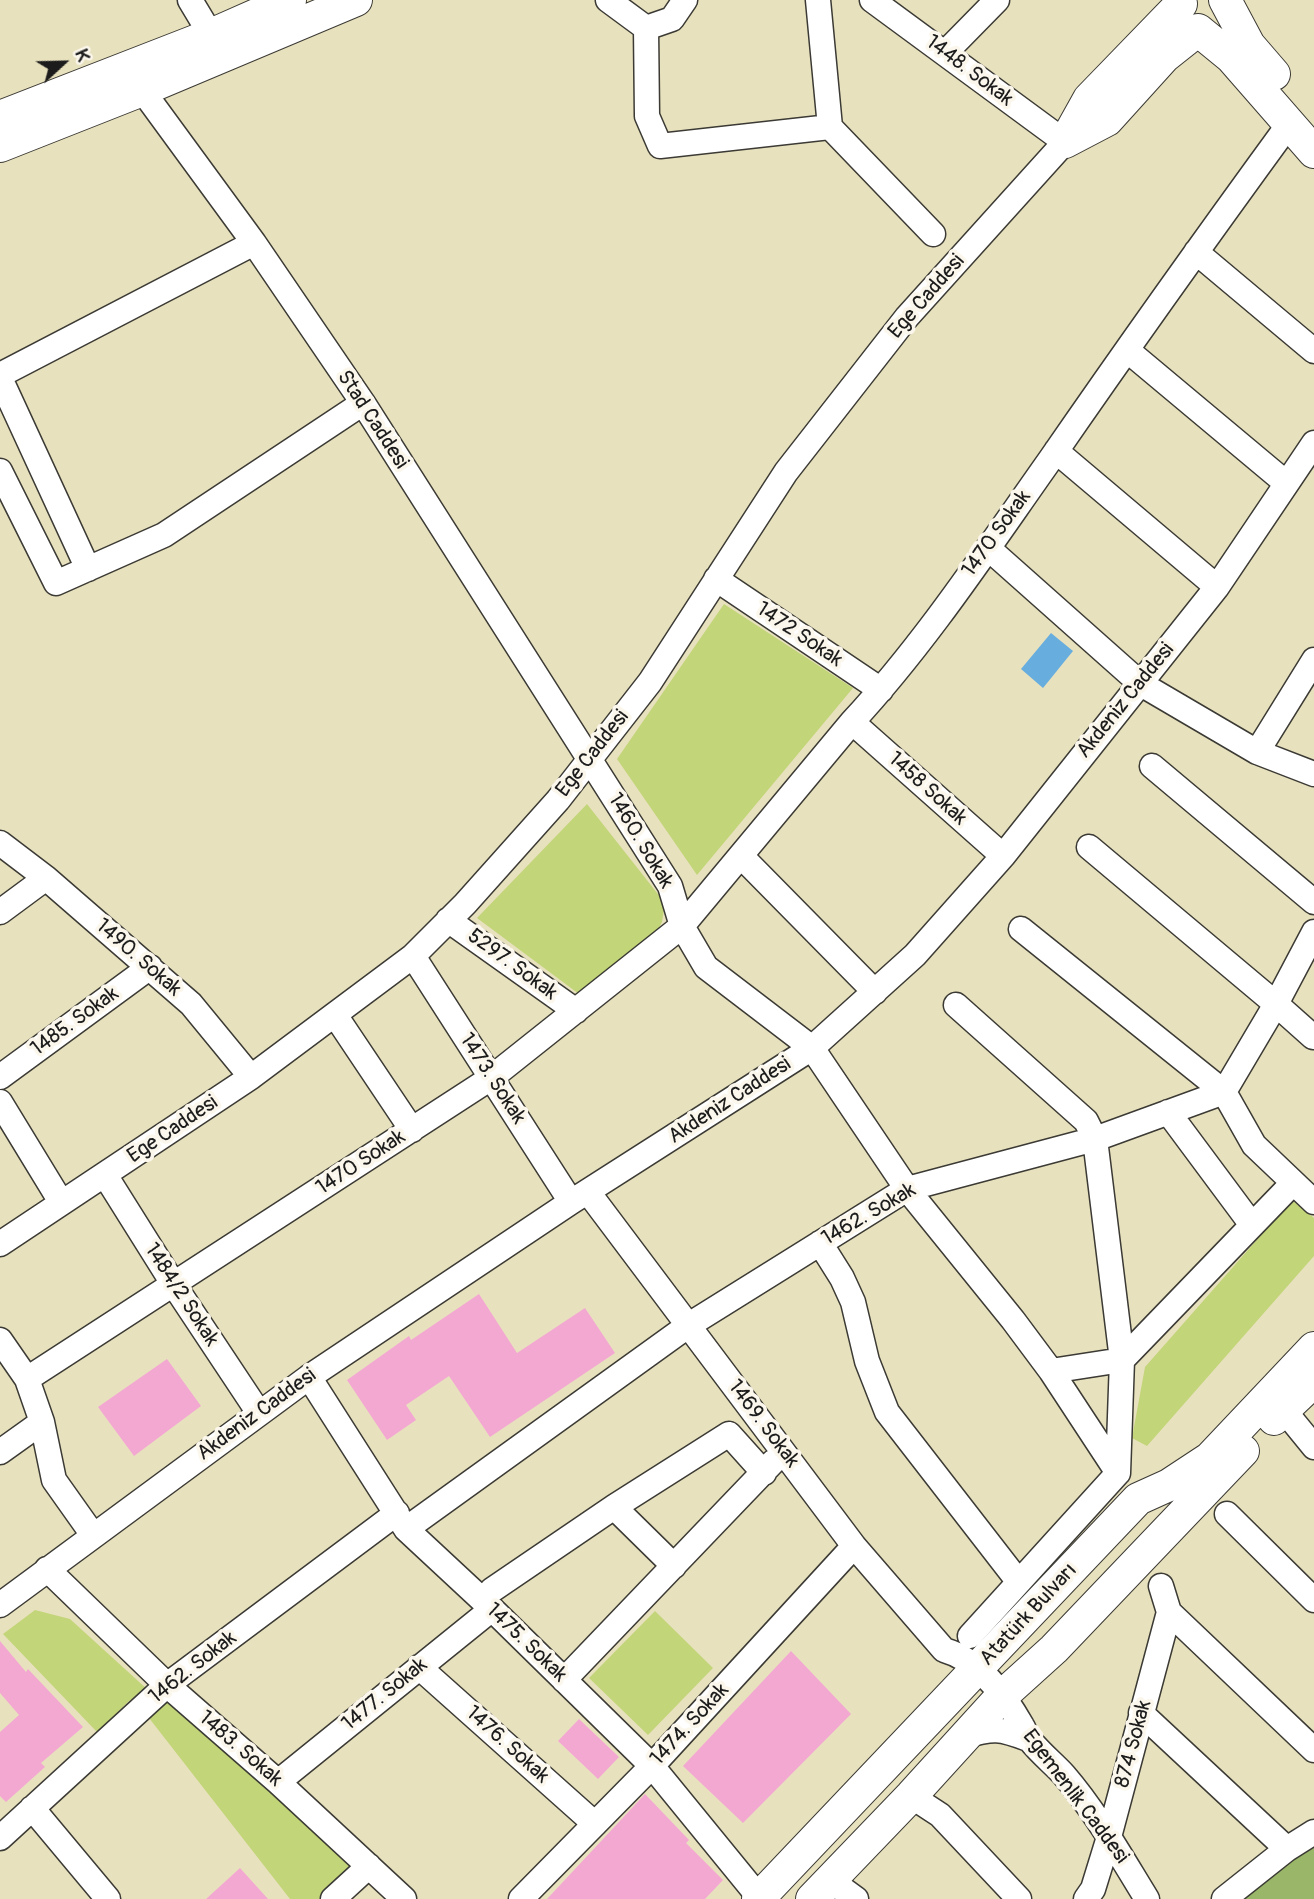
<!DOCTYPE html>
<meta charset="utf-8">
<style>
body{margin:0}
#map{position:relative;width:1314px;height:1899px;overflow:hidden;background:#e8e1be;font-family:Pangolin,sans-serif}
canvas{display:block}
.north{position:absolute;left:28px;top:28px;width:70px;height:70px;-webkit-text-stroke:5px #fbf7ec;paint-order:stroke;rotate:68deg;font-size:19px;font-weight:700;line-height:28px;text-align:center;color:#1c1c1c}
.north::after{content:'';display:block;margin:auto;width:24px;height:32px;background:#1c1c1c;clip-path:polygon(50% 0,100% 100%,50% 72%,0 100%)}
</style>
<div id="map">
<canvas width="1314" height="1899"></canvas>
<div class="north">K</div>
</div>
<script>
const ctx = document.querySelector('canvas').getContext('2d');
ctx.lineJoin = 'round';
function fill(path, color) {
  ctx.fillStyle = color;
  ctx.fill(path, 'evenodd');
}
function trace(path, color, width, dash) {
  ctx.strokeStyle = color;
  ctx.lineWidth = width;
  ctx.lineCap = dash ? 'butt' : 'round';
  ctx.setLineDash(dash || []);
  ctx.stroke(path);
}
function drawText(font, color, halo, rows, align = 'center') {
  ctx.font = font + ' Pangolin,sans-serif';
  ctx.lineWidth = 7;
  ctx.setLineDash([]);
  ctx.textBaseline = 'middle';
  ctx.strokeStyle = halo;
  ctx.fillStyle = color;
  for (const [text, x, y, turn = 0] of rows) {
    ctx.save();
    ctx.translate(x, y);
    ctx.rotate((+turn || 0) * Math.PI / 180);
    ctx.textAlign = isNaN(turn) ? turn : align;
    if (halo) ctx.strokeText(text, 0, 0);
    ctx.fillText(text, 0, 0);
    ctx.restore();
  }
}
const green = new Path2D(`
 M724,604L853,688L697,875L617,759Z
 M587,804L665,903L662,922L653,940L579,994L477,918Z
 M1292,1200L1314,1218V1256L1147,1446L1132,1438L1145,1367Z
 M35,1610L70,1619L148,1690L129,1701L97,1732L3,1634Z
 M655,1611L713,1668L648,1735L589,1678Z
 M167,1685L369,1866L333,1899H290L142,1709Z`);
const forest = new Path2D(`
 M1314,1844V1899H1242Z`);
const water = new Path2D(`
 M1051,633L1073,651L1043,688L1021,669Z`);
const building = new Path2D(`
 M479,1294L517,1353L585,1308L615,1353L490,1437L449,1376L406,1405L416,1420L387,1440L347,1380L409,1336L411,1340Z
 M167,1359L201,1406L134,1456L98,1407Z
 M0,1641L26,1672L28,1669L83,1727L41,1763L45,1767L6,1802L0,1796V1732L19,1715L0,1693Z
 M791,1651L851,1714L743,1823L683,1766Z
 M579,1719L619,1757L598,1779L558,1741Z
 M645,1794L689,1840L686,1843L723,1880L705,1899H547Z
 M240,1868L268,1899H206Z`);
const minor = new Path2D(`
 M190,0L211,35
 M608,0L646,28
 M818,0L830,127L933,234
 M646,28L647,116L660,146L830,127
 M646,28L672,19L685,0
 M945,53L997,0
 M142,90L254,243L363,403L670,886L682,926
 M1196,252L1314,351
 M1127,350L1286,483
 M0,375L254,243
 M0,378L88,569
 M1056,451L1217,587
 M0,471L56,583L164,535L363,403
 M988,548L1141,684L1257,752L1314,774
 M716,579L881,690
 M852,722L1003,856
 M1257,752L1314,660
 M1152,766L1314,902
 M0,843L46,878L191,1004L251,1077
 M1089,847L1276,1004L1313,1037
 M741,856L875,992
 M0,912L46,878
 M448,920L576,1011
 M682,926L852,722C926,642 987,549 1050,460C1128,347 1208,235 1289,124
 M1021,929L1224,1092L1254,1145L1314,1202
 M413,956L571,1202
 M956,1005L1086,1121L1095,1139L1122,1360L1118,1473L970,1636
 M335,1015L412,1130
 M0,1077L150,967
 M0,1102L61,1202
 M1168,1112L1252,1225
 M105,1175L174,1285L259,1413
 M588,1192L854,1546L944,1650C980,1660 1005,1696 1022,1726C1025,1731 1026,1736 1030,1740C1040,1753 1053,1763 1064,1775C1096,1812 1121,1857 1147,1899
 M820,1243L842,1278L853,1302L867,1361L887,1412L1018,1581
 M0,1244L251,1077L413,956L465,904L558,800L650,682L786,472L907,317L1065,142L872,0
 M0,1340L27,1379L42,1422L54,1480L93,1535
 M1051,1371L1122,1360L1293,1183
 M309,1377L406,1529L492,1609L652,1766L759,1897
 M27,1379L491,1078L682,926L706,967L812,1048L907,1189L1013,1320L1051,1371L1118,1473
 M1283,1409L1314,1447
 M0,1452L42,1422
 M614,1507L674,1566
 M1227,1514L1314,1600
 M406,1529L689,1325L907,1189L1095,1139L1224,1092L1276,1004L1314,932
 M47,1569L167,1685L278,1782L404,1899
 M492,1590L614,1507L729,1434L764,1473
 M0,1605L309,1377L571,1202L812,1048L915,955L1003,856L1217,587L1314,443
 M1169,1612L1314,1750
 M419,1667L595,1824
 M564,1680L773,1462
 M1141,1713L1287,1849
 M964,1736C994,1728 999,1728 1028,1739
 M278,1782L492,1609
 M911,1796L940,1815L1019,1899
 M32,1808L108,1899
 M0,1838L167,1685L397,1513
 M830,1880L856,1899
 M333,1899L369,1866
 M521,1899L652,1766L854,1546
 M1086,1899L1093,1889L1109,1837L1169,1612L1161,1586
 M1224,1899L1287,1849L1314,1832`);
const major = new Path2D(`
 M1225,0L1249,45L1274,74
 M0,117L211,35L290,0
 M1065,142L1107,120L1164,57L1198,30L1231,57L1314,152
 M1065,142L1089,99L1181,4
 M0,146L142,90L356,0
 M1274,1419L1314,1381
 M758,1899L1138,1499L1169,1485L1210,1458L1314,1348
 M812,1899L911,1796L1002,1696L1054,1649L1243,1451`);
const streetNames = [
 ["1448. Sokak",969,71,37],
 ["Ege Caddesi",927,297,-49],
 ["Stad Caddesi",372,420,57],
 ["1470 Sokak",997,534,-54],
 ["1472 Sokak",799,635,34],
 ["Akdeniz Caddesi",1126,701,-51],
 ["Ege Caddesi",593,754,-52],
 ["1458 Sokak",927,789,42],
 ["1460. Sokak",640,841,59],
 ["1490. Sokak",138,958,41],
 ["5297. Sokak",512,965,36],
 ["1485. Sokak",75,1022,-36],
 ["1473. Sokak",492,1079,57],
 ["Akdeniz Caddesi",730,1101,-33],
 ["Ege Caddesi",173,1130,-34],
 ["1470 Sokak",361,1163,-33],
 ["1462. Sokak",869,1215,-30],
 ["1484/2 Sokak",181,1295,57],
 ["Akdeniz Caddesi",257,1415,-36],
 ["1469. Sokak",763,1424,53],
 ["Atatürk Bulvarı",1029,1615,-47],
 ["1475. Sokak",526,1643,44],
 ["1462. Sokak",193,1668,-38],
 ["1477. Sokak",385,1695,-39],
 ["1474. Sokak",690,1725,-47],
 ["874 Sokak",1134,1744,-75],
 ["1476. Sokak",507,1745,42],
 ["1483. Sokak",240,1749,41],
 ["Egemenlik Caddesi",1075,1797,53]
];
fill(green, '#c2d579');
fill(forest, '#99b669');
fill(water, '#67addd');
fill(building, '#f3a8d2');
trace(minor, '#3b3a34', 27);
trace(major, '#3b3a34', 34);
trace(minor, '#fff', 24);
trace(major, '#fff', 32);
drawText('21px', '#1c1c1c', '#fbf7ec', streetNames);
</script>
